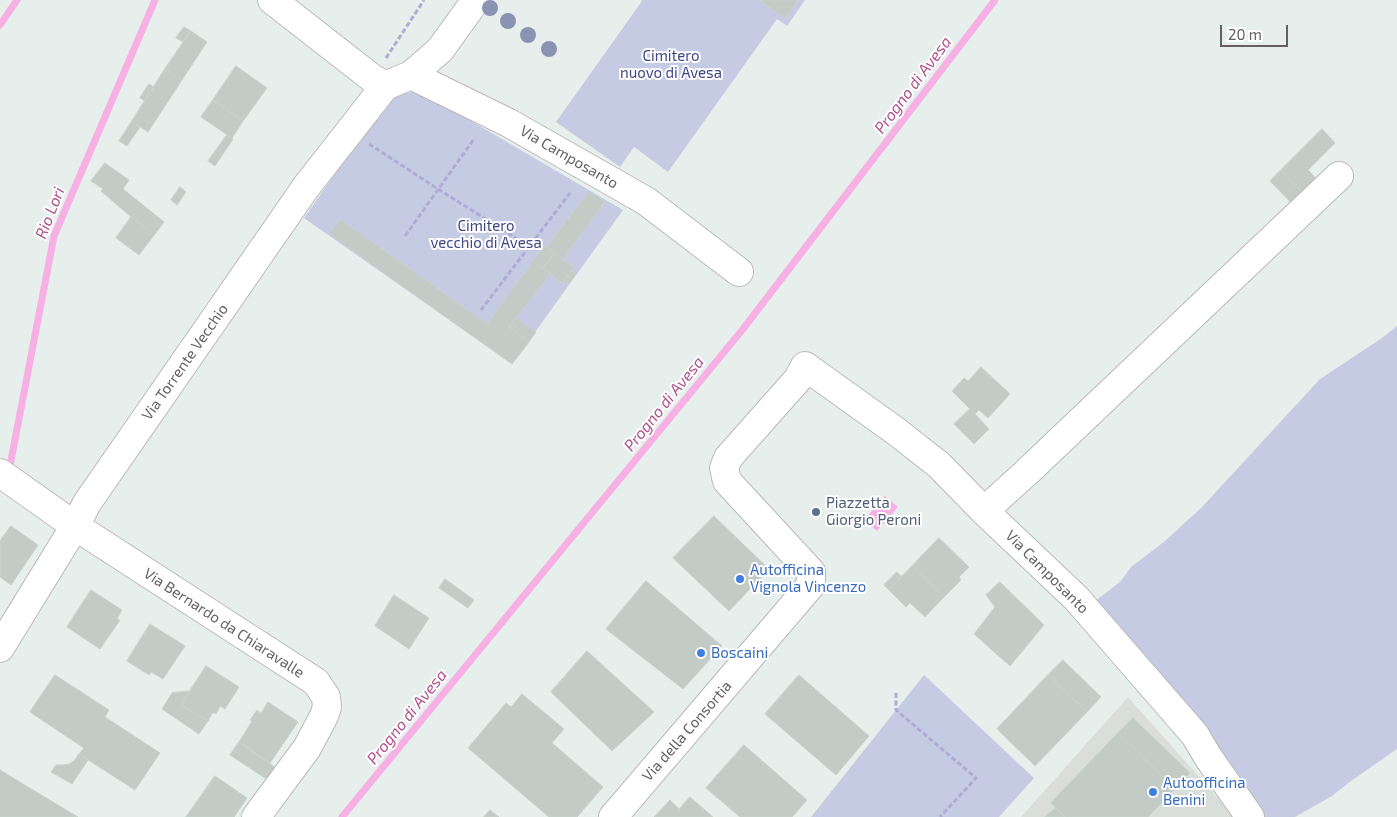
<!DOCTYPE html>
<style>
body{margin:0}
#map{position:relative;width:1397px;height:817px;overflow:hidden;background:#e7efec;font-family:"Exo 2",sans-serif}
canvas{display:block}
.scale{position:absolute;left:1220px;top:25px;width:68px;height:22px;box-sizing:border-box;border:2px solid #665e63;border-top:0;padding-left:6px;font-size:15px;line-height:18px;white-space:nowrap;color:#665e63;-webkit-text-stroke:4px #fff;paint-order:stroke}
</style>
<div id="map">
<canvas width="1397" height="817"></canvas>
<div class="scale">20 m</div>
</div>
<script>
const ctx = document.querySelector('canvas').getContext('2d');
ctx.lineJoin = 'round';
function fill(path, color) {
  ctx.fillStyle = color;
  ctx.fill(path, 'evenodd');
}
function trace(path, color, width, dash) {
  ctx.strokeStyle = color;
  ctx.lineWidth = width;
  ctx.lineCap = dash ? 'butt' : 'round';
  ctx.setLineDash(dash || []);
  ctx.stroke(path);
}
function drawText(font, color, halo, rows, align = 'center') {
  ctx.font = font + ' "Exo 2",sans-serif';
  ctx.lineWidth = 4;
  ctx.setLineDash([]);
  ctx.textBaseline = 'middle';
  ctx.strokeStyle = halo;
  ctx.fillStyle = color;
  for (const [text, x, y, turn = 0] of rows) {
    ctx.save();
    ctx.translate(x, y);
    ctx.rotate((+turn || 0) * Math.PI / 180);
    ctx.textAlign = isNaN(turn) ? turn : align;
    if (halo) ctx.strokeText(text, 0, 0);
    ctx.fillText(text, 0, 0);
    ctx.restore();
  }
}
const industrial = new Path2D(`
 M1128,697L1144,715L1235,817H1021Z`);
const green = new Path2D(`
 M641,0H805L787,26L777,19L668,172L634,147L620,167L556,122L642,1Z
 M420,91L623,210L512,364L304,218L360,138L397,94Z
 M1397,326V749L1351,781L1332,796L1295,817H1259L1090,605L1120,582L1131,567L1165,541L1202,507L1320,379L1382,338Z
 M924,675L1034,778L999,817H811Z`);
const water = new Path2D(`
 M885,496L898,507L877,531L864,520Z`);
const stream = new Path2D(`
 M0,25L17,0
 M9,471L54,236L155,0
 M342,817L743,329L995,0`);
const building = new Path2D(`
 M759,0H798L785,18Z
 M184,27L191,31L183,42L176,38Z
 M191,31L207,42L182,80L165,69Z
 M236,66L267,88L243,121L213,100Z
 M165,69L182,80L148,132L132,121Z
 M149,84L154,87L145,101L140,98Z
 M213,100L243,121L232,138L201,117Z
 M132,121L140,127L127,146L119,141Z
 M1322,129L1335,143L1308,170L1325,188L1311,201L1281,170Z
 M227,135L233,139L215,166L208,161Z
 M105,163L129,180L123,189L164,222L155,234L131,217L101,191L103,189L91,181Z
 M1281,170L1311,201L1300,212L1270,181Z
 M180,187L186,192L177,205L171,200Z
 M589,192L605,201L563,259L547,247Z
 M131,217L155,234L139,255L116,238Z
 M340,219L487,324L533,261L550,274L509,327L529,342L512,364L329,234Z
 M545,246L555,253L543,268L533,261Z
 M555,253L574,268L562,283L543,268Z
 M572,271L576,274L569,284L564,281Z
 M516,318L536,332L529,342L509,327Z
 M981,367L1010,394L988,418L979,410L975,414L952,391L964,378L968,381Z
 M970,409L989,429L974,444L954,424Z
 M714,516L769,569L729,611L673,558Z
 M11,526L38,545L11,585L0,577V541Z
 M939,538L969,567L959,577L961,580L944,597L912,566Z
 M912,566L944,597L925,617L910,603L906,607L889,590Z
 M897,572L902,577L889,590L884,585Z
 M445,579L474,600L468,608L439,588Z
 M646,581L722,646L683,689L606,629Z
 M1000,582L1044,625L1010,666L974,634L995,607L986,595Z
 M91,590L122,610L117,619L120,620L100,649L67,627Z
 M394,595L429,618L409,649L375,626Z
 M150,624L185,646L163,679L151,672L149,675L127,661Z
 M587,651L654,712L612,751L551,692Z
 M1063,660L1101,697L1087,712L1048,675Z
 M206,666L239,687L225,709L220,706L216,714L213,712L208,721L181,705Z
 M55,675L109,710L105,717L160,753L135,790L79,754L84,748L30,712Z
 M799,675L869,736L836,775L765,714Z
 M1048,675L1087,712L1035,766L997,729Z
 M190,691L181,705L208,721L199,734L162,709L172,693Z
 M522,694L564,729L552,743L603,787L577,817H549L468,748L506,703L511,707Z
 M268,702L298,722L270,763L239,742L252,721L250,720L257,710L261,713Z
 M1133,718L1190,773L1175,789L1118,733Z
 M1118,733L1175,789L1148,817H1065L1051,803Z
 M239,742L276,768L268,780L230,755Z
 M744,745L807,800L792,817H740L706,788Z
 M79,754L88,760L72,784L51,772L56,765H63L69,764L74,761Z
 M0,770L28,787L78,817H0Z
 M215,776L247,798L234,817H186Z
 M690,797L713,817H654L670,800L679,809Z
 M1056,808L1065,817H1045Z
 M490,810L499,817H484Z`);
const path = new Path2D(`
 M386,58L424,0
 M369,144L438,189L530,247
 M405,236L474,139
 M481,310L570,193
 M896,693V710L976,778L940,817`);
const minor = new Path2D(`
 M272,0L372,78L385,86
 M411,75L440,50L476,0
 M385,86L411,75L509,123L646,201L739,272
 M0,473L75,526L316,682L326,697L327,707L324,716L307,748L256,817
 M984,511L1027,472L1339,176
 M0,648L75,526L87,503L306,187L385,86
 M613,817L811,585V572L727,481L724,468L728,458L798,379L805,366L897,432L939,465L984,511L1076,598L1195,735L1208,757L1250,817`);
const trees = [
 [490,8],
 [508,21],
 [528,35],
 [549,49]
];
const markers = [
 [816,512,5,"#5c6f8a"],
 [740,579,5,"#3f7fe0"],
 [701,653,5,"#3f7fe0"],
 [1153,792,5,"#3f7fe0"]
];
const parkNames = [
 ["Cimitero",671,56],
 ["nuovo di Avesa",671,73],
 ["Cimitero",486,226],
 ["vecchio di Avesa",486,243]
];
const streetNames = [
 ["Via Camposanto",569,157,30],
 ["Via Torrente Vecchio",185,362,-55],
 ["Via Camposanto",1047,572,45],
 ["Via Bernardo da Chiaravalle",224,623,33],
 ["Via della Consortia",687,731,-49]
];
const serviceNames = [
 ["Piazzetta",826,503],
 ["Giorgio Peroni",826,520]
];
const shopNames = [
 ["Autofficina",750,570],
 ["Vignola Vincenzo",750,587],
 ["Boscaini",711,653],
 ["Autoofficina",1163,783],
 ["Benini",1163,800]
];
const waterNames = [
 ["Progno di Avesa",913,85,-53],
 ["Rio Lori",50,213,-69],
 ["Progno di Avesa",664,404,-51],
 ["Progno di Avesa",407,717,-51]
];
fill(industrial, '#d9dedb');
fill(green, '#c6cbe4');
fill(water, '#f7b0e3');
trace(stream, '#f7b0e3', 7);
fill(building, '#c3cbc7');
trace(building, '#c6d3cd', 1);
trace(minor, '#bcb7ba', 30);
trace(path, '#afabd4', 3, [5, 2.5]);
trace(minor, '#fff', 28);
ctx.fillStyle = '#8b93b3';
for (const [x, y] of trees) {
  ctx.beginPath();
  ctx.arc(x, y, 8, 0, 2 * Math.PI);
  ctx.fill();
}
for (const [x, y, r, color] of markers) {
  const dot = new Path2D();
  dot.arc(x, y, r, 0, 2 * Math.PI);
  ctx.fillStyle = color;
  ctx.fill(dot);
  trace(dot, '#fff', 2);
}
drawText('15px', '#3f4784', '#fff', parkNames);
drawText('15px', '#665e63', '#fff', streetNames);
drawText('15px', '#4e5e75', '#fff', serviceNames, 'left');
drawText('15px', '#366cbe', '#fff', shopNames, 'left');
drawText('italic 16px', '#b0518e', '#fff', waterNames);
</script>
